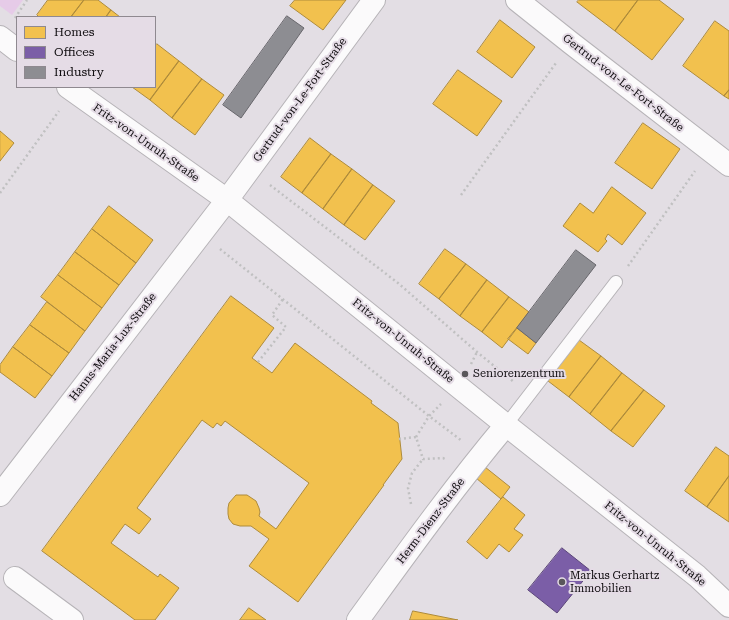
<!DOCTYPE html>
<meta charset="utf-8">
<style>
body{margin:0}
#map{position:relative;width:729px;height:620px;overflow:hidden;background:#e3dee4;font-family:"Roboto Serif",serif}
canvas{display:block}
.legend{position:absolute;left:16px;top:16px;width:140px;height:72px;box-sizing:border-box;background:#e5dce6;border:1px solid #8f8990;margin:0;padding:5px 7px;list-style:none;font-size:12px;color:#0f0c0f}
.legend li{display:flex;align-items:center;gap:8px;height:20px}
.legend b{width:20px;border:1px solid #8f8990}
</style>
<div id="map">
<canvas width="729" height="620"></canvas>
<ul class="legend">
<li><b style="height:11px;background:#f2c14e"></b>Homes</li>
<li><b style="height:11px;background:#7b5ea7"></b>Offices</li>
<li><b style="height:11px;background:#8d8d92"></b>Industry</li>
</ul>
</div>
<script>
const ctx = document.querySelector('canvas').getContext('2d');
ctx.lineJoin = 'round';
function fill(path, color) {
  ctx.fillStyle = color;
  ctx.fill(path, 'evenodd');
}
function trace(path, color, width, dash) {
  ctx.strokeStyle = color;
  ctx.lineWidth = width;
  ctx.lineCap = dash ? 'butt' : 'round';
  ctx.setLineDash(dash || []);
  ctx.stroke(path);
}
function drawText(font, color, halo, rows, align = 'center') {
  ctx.font = font + ' "Roboto Serif",serif';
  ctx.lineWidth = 4;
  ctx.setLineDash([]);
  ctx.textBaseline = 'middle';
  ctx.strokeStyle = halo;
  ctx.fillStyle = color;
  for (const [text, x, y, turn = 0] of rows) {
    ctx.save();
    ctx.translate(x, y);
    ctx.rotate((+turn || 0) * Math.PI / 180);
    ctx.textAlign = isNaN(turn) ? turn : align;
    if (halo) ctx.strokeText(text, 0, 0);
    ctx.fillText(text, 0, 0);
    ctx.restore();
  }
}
const green = new Path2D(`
 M0,0H23L12,15L0,6Z`);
const homes = new Path2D(`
 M48,0H84L71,17H39L37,15Z
 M84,0H98L111,10L106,17H71Z
 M295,0H346L323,30L290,6Z
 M579,0H638L615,31L577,2Z
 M638,0H659L684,19L652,60L615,31Z
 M111,10L120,17H106Z
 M500,20L535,47L512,78L477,52Z
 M715,21L729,31V90L724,96L683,66Z
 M157,44L179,61L150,100L132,87H155V46Z
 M179,61L202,79L172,118L150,100Z
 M458,70L502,101L477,136L433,104Z
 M202,79L224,95L195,135L172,118Z
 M729,90V99L724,96Z
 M643,123L680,149L652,189L615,163Z
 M0,131L14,143L0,161Z
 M310,138L331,154L302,193L281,177Z
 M331,154L352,169L323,209L302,193Z
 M352,169L373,185L344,225L323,209Z
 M373,185L395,201L365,240L344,225Z
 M612,187L646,213L622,245L608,234L605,239L607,241L598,252L563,226L580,203L593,213Z
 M109,206L153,240L136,263L92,229Z
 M92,229L136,263L119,285L75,252Z
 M445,249L466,264L439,299L419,284Z
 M75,252L119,285L102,308L58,275Z
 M466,264L487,280L460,316L439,299Z
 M58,275L102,308L85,331L41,297Z
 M487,280L509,297L482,332L460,316Z
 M231,296L274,328L252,358L272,373L295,343L372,401L371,403L398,423L402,459L383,485H384L298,602L249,566L269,539L251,526H240L233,524L229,519L228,514V508L229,503L236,495H247L256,501L259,508L260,512L259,516L276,529L309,483L225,421L221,426L217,423L213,428L202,420L137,508L151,519L139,534L125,524L111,543L158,577L160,574L179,588L155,620H135L42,551Z
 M509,297L529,312L502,348L482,332Z
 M47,302L85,331L69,353L30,325Z
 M30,325L69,353L52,376L13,347Z
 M517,328L536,343L528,354L508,339Z
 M579,340L601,356L569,397L548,381Z
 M13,347L52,376L35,398L0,372V365Z
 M601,356L622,373L590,414L569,397Z
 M622,373L644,390L611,431L590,414Z
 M644,390L665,406L633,447L611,431Z
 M716,447L729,456V476L707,507L685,491Z
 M485,467L510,487L501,499L476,478Z
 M729,476V522L707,507Z
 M503,497L525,515L514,529L523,535L509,552L499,544L487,559L467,542Z
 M249,608L266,620H240Z
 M413,611L458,620H410Z`);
const offices = new Path2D(`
 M562,548L591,571L557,613L528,590Z`);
const industry = new Path2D(`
 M287,16L304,28L241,118L223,105Z
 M576,250L596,265L536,343L517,328Z`);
const path = new Path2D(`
 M15,18L27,0
 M270,185L398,283L477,352L514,382
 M0,193L59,111
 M461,195L556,63
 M220,249L429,416L462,441
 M628,266L695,171
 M258,362L286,327L272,315L283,299
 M471,364L477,352
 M416,437L429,416L441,404
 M399,439L416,437L423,459L443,458L447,460
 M411,504L408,488L412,473L423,459`);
const service = new Path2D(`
 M506,425L616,282`);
const minor = new Path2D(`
 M517,0L571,43L729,165
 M0,37L17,50
 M68,87L227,200L506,425L697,576L729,606
 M0,495L227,200L374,0
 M15,578L72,620
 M358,620C406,554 454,487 506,425`);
const markers = [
 [465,374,4,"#59565a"],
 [562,582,4,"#59565a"]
];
const streetNames = [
 ["Gertrud-von-Le-Fort-Straße",623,83,38],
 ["Gertrud-von-Le-Fort-Straße",300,100,-54],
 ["Fritz-von-Unruh-Straße",146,143,35],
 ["Fritz-von-Unruh-Straße",403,341,39],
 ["Hanns-Maria-Lux-Straße",113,347,-52],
 ["Herm-Dienz-Straße",431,521,-53],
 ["Fritz-von-Unruh-Straße",655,544,39]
];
const poiNames = [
 ["Seniorenzentrum",473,374],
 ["Markus Gerhartz",570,576],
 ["Immobilien",570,589]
];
fill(green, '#e6cbe8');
fill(homes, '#f2c14e');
trace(homes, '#ae8b3b', 1);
fill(offices, '#7b5ea7');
trace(offices, '#5b4579', 1);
fill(industry, '#8d8d92');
trace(industry, '#67666b', 1);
trace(service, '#b6b3b7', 14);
trace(minor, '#b6b3b7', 24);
trace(path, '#c0c0c1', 2.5, [2, 3]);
trace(service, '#fbfafb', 12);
trace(minor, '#fbfafb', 22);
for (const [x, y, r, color] of markers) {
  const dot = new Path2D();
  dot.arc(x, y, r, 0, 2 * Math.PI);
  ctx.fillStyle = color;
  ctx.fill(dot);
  trace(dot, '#e5dce6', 1.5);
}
drawText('11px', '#0f0c0f', '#e5dce6', streetNames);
drawText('11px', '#0f0c0f', '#e5dce6', poiNames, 'left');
</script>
